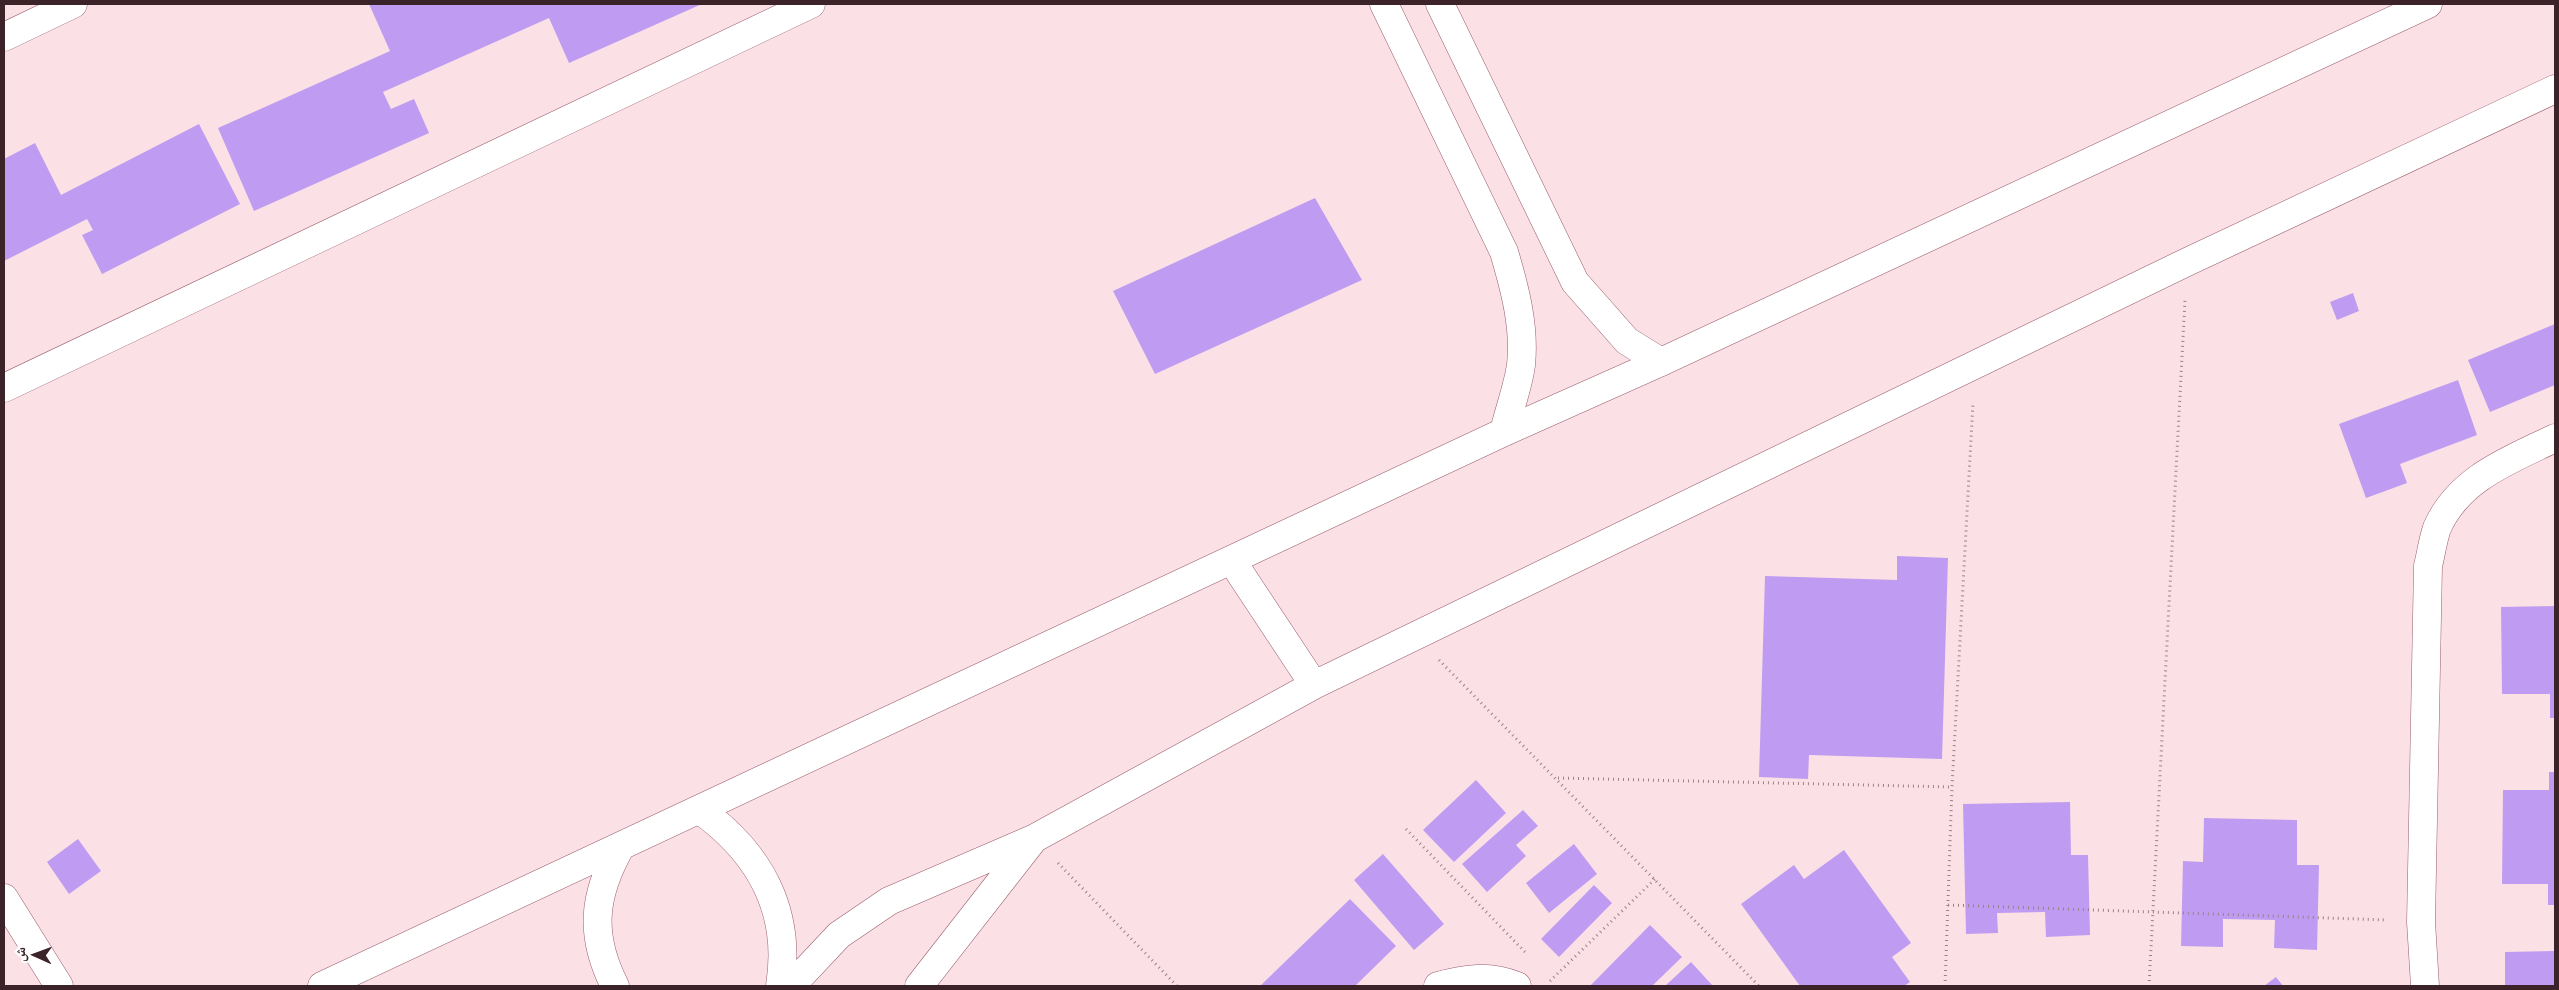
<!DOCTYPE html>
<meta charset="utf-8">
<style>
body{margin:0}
#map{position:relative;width:2559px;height:990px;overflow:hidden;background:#fbe0e6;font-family:"Roboto Condensed","Noto Naskh Arabic",sans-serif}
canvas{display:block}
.frame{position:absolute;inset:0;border:5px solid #3b2329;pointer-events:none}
.north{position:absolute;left:10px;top:930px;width:50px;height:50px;-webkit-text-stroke:4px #fff;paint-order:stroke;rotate:272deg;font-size:14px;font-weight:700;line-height:20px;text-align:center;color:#3b2329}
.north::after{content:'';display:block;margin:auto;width:18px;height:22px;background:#3b2329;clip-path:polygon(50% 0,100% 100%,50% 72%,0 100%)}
</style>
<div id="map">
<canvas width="2559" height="990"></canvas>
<div class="frame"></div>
<div class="north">ش</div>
</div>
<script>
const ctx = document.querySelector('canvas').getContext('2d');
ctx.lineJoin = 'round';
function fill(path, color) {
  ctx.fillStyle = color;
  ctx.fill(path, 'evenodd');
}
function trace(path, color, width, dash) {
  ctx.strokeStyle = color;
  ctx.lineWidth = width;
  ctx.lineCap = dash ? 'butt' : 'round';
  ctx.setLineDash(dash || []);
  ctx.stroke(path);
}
const building = new Path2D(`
 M369,4H702L569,63L549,18L383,92L391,109L414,99L429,133L254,211L218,128L390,51Z
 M199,124L240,204L102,274L82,235L93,230L87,219L4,261V159L35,143L61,195Z
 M1315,198L1362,280L1155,374L1113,291Z
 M2353,293L2359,311L2337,320L2330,302Z
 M2555,324V385L2490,412L2468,360Z
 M2458,380L2477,435L2400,464L2407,483L2366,498L2339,424Z
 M1897,556L1948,558L1942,759L1809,755L1808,779L1759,777L1765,576L1897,580Z
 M2555,606V718H2550V694H2502L2501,607Z
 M2549,772H2555V905H2548V884H2502L2503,790H2549Z
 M1476,780L1506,813L1454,862L1423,830Z
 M2070,802L2071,855H2088L2090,935L2046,937L2045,912L1997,913L1998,933L1966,934L1963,804Z
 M1523,810L1538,826L1516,845L1526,856L1487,892L1462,864Z
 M2204,818L2297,820V865H2319L2317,950L2274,948L2275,920L2223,919V947L2181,946L2183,861L2203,862Z
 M78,839L101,871L69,894L47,862Z
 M1574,844L1597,874L1549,913L1526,883Z
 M1844,850L1911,943L1892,957L1910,982L1904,986H1800L1741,904L1794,865L1804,879Z
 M1383,854L1444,924L1414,950L1354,880Z
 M1594,885L1612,903L1559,957L1541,939Z
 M1350,899L1396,946L1355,986H1260Z
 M1650,925L1682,957L1652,986H1590Z
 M2555,951V986H2505V952Z
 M1691,962L1713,986H1665Z
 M2276,977L2283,986H2264Z`);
const path = new Path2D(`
 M1439,660L1759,986
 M1558,778L1952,787
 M1406,829L1525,952
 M1058,863L1177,986
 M1948,905L2387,920
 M1550,981L1655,879
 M1945,986L1952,787L1973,403
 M2149,986L2185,300`);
const minor = new Path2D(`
 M1384,4L1504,252C1515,289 1525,327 1521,365C1518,387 1509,410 1504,432
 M1440,4L1575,282L1627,341L1661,362
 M4,37L73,4
 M4,388L811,4
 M4,898L59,986
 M1438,986C1466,978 1489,975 1517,986
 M2425,986L2421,922L2428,566C2431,554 2433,539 2437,528C2459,478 2510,460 2555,438`);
const tertiary = new Path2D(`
 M1232,561L1314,685
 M700,810C760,853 792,911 780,986
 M322,986L1504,432L1661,362L2428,4
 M615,986C589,935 593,895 621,846
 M791,986L839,935L889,901L1035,838L1314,685L2187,262L2555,89
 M919,986L1033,840`);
fill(building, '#bf9cf1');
trace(minor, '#985e6e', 29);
trace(tertiary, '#985e6e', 29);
trace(path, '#9b8187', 3, [1, 4]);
trace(minor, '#fff', 28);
trace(tertiary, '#fff', 28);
</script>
